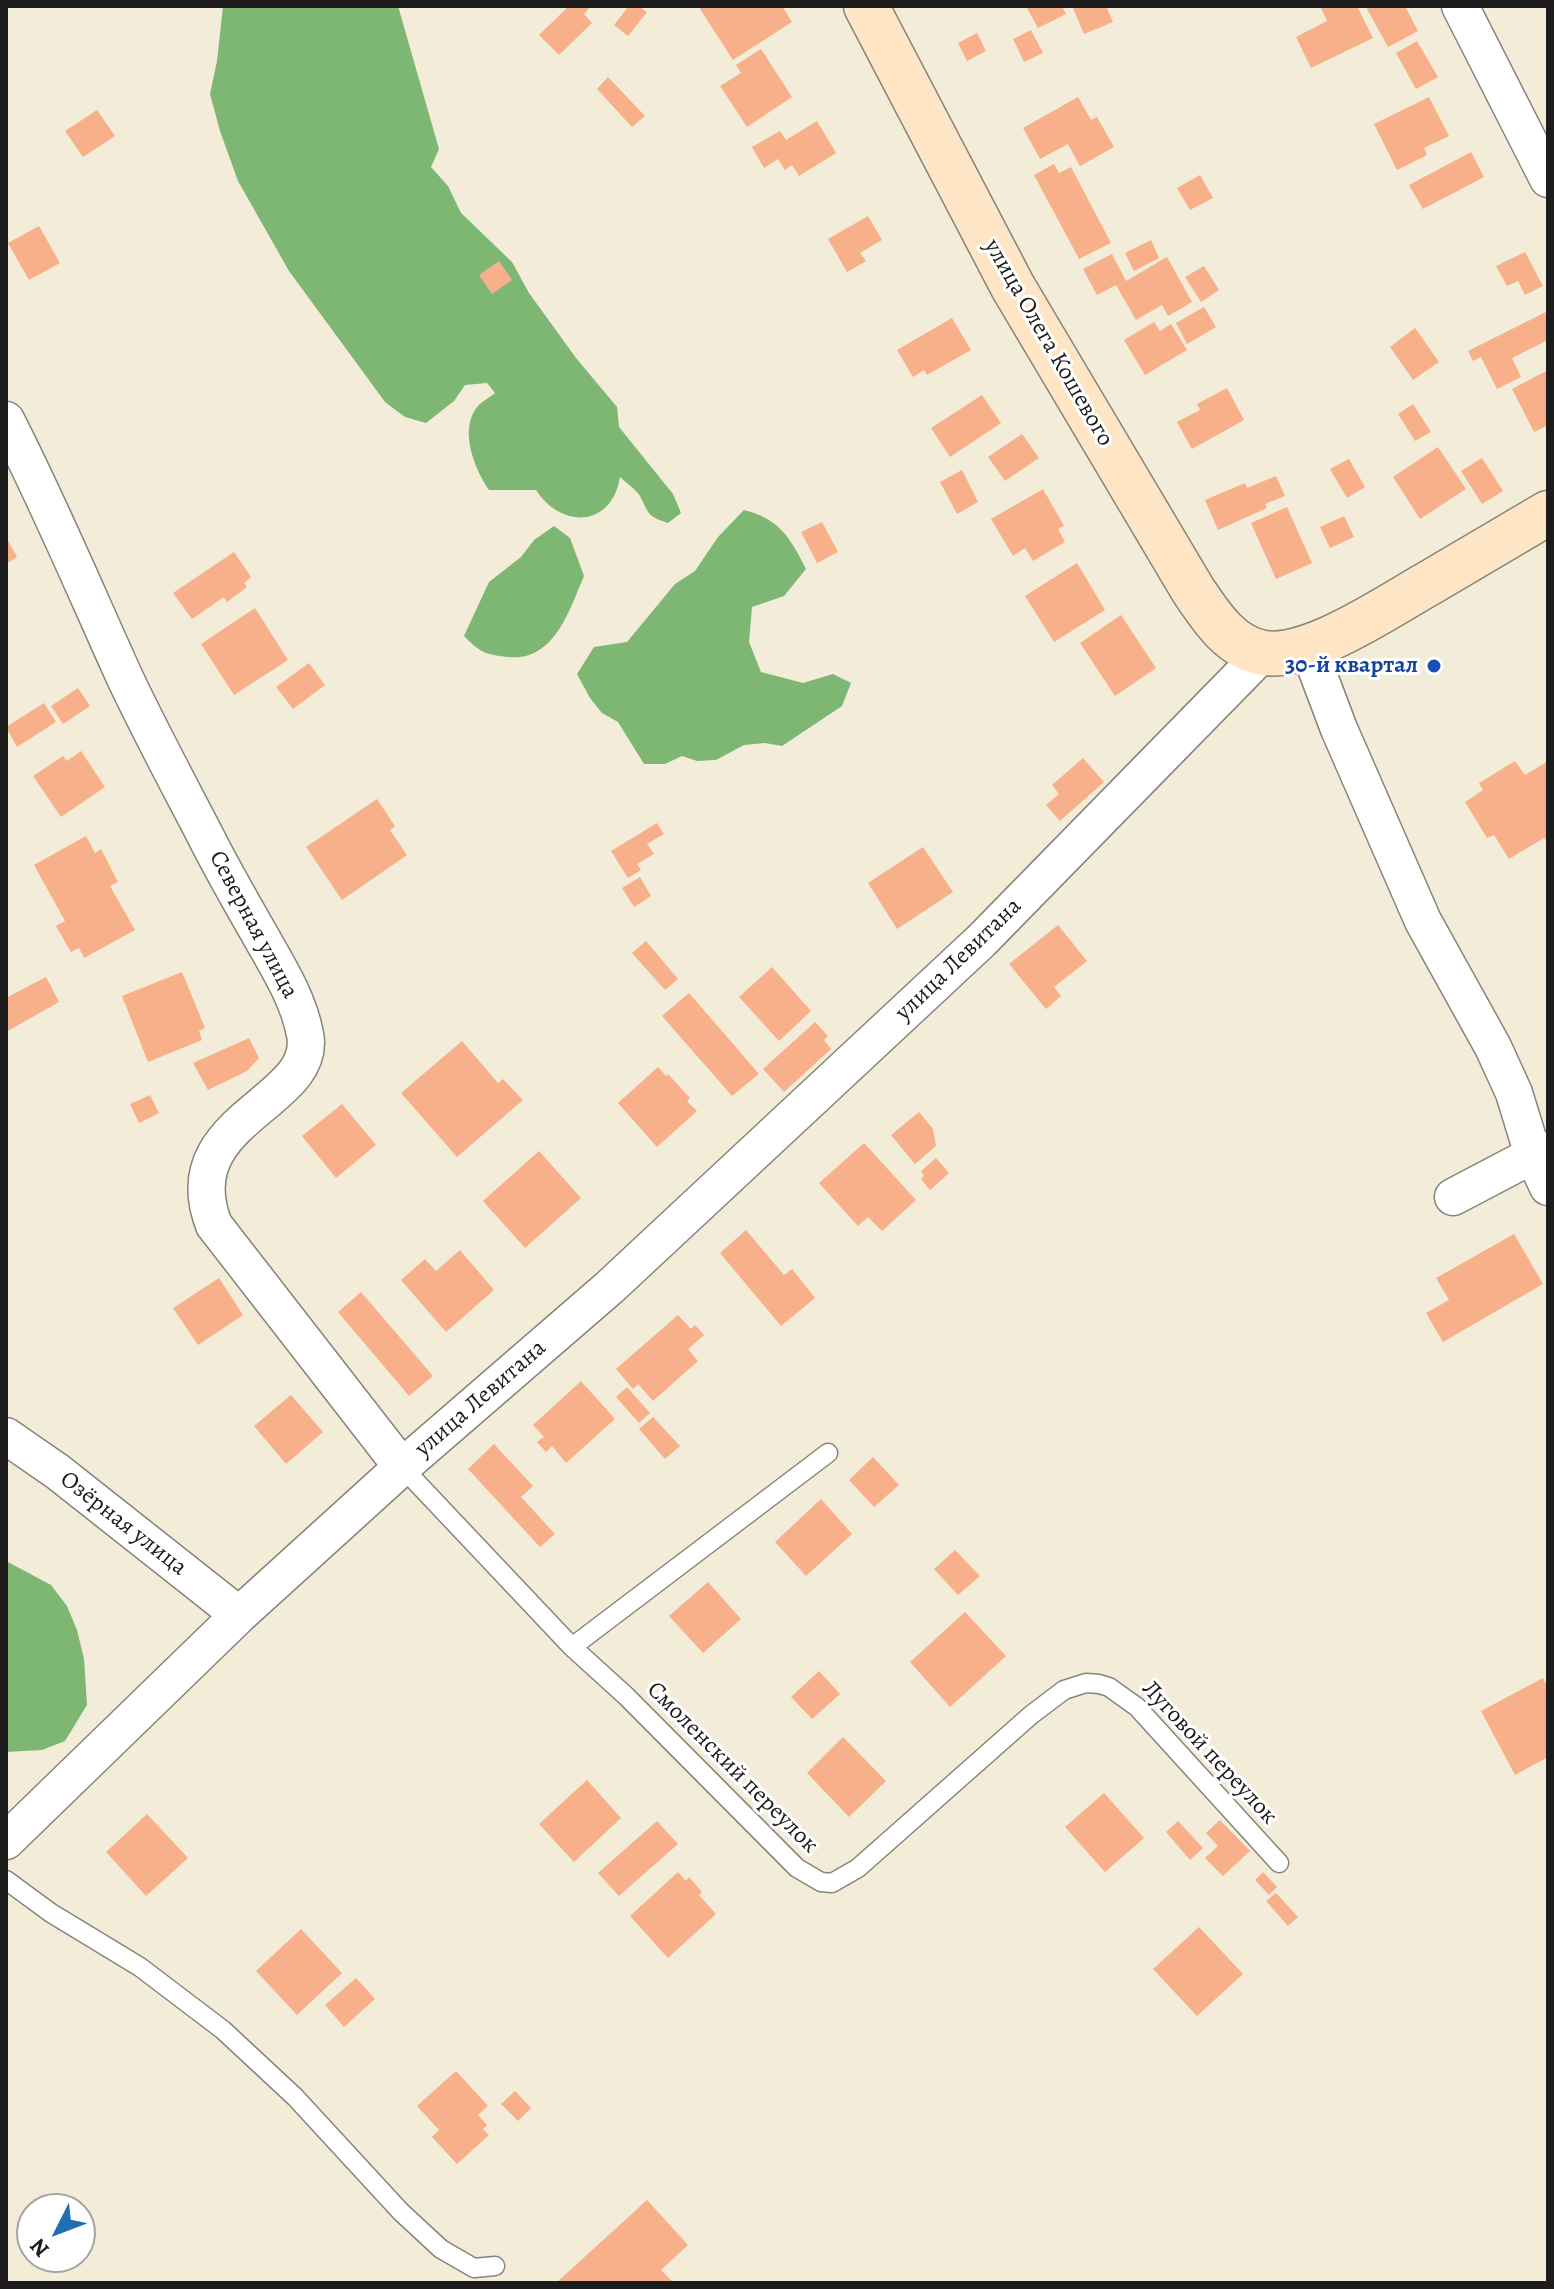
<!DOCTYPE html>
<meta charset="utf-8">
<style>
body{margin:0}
#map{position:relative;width:1554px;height:2289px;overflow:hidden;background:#f2ecd8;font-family:Alegreya,serif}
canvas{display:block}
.frame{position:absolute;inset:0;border:8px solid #1c1c1c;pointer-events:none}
.north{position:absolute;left:16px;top:2193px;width:80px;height:80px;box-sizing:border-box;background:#fff;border:2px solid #a4a4a4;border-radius:50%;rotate:228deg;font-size:22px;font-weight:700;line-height:32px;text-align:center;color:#1c1c1c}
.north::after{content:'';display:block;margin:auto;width:28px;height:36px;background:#1f6fb2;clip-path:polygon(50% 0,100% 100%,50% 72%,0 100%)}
</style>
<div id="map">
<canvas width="1554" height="2289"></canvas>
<div class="frame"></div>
<div class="north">N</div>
</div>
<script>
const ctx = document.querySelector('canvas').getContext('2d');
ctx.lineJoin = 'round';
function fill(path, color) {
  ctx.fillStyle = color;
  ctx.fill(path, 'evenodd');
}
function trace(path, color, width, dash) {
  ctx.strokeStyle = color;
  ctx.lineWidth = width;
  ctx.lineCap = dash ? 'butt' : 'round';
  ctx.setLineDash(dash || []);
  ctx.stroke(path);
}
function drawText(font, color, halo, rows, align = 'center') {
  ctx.font = font + ' Alegreya,serif';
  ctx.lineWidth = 6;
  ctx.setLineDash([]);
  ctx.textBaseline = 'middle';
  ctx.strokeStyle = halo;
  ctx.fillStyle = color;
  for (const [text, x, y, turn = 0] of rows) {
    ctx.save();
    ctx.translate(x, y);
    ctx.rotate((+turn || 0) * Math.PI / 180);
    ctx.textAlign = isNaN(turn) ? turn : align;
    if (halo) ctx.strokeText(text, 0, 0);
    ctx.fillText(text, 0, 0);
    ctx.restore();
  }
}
const forest = new Path2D(`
 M223,6H398L439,149L431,167L448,186L461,213L512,262L529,293L576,358L617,407L619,427L673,494L681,513L668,523C647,516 649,514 640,496C636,489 626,483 620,477C612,527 562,530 536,490H489C475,470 460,432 475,410C479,403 489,398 495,393L487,383L465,385L454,401L426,423L405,417L385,402L289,271L238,181L220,131L210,94L217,61Z
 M744,510C780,519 790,538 806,569L784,596L752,607L749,642L761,672L803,683L833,674L851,683L842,706L782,746L765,743L744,745L716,760L697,761L682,756L665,764H644L618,722L602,713L590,698L577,674L594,647L627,642L675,584L695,571L718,537Z
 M554,526L570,538L584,576C569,611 554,662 508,657C484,654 481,653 464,636L489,582L521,557L534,540Z
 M6,1561L51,1585L67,1606L77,1630L84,1659L87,1705L65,1741L42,1750L6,1752Z`);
const building = new Path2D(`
 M569,6H587L589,8L584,14L592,23L559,55L539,35Z
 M629,6H639L647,12L628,36L614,25Z
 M704,6H782L792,22L733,60L700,9Z
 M1026,6H1062L1066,14L1038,28Z
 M1072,6H1106L1113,22L1084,34Z
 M1320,6H1357L1373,38L1311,68L1296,37L1327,21Z
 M1368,6H1405L1418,31L1388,47L1366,7Z
 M1031,30L1043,53L1024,62L1013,39Z
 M977,33L986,51L967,61L958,43Z
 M1417,41L1438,77L1416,89L1396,53Z
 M761,49L792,97L747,127L720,86L741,73L736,65Z
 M608,77L645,116L632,127L597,89Z
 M1078,97L1091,120L1097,117L1114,147L1080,166L1068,144L1040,159L1023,128Z
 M1429,97L1449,136L1424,148L1427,155L1397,170L1374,124Z
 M97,110L115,136L83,157L65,131Z
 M817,121L836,153L799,176L792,165L785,170L778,159L764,168L752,147L780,131L786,140Z
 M1471,152L1484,177L1423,209L1409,185Z
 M1054,164L1059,173L1071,167L1111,243L1079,259L1034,175Z
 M1200,175L1213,198L1190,210L1177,188Z
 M868,216L882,240L860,253L866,261L847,272L828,239Z
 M39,226L60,263L29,280L8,243Z
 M1151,240L1159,258L1134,271L1125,253Z
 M1525,252L1543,286L1525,295L1518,281L1507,286L1496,266Z
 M1112,254L1126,281L1167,257L1192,302L1168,316L1162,305L1136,320L1116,285L1097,295L1083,269Z
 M499,261L512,280L492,294L479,275Z
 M1204,266L1219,290L1201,302L1185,277Z
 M1204,307L1216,327L1187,344L1176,323Z
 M1548,311V340L1512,358L1521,377L1497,389L1481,357L1473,361L1468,351Z
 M952,318L971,350L927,375L924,370L913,377L897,350Z
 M1154,322L1160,331L1171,324L1187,350L1145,375L1124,340Z
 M1415,328L1439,362L1413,380L1390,347Z
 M1548,370V425L1534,432L1512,389Z
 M1227,388L1244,420L1192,449L1177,422L1200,410L1197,404Z
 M982,395L1001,423L950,457L931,428Z
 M1413,404L1431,432L1415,441L1398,414Z
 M1022,434L1039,458L1005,481L988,457Z
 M1438,447L1466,489L1420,519L1393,477Z
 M1482,458L1503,491L1482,504L1461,471Z
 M1349,459L1365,487L1347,498L1330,469Z
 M962,470L978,502L957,514L940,482Z
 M1276,476L1285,496L1265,504L1267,508L1218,530L1205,500L1245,483L1247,488Z
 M1043,489L1064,526L1058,529L1065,542L1033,561L1025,548L1013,556L991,519Z
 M1287,507L1312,563L1276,579L1251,523Z
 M1344,516L1354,537L1330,548L1320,527Z
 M822,522L838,552L817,563L801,532Z
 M6,537L17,557L6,564Z
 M234,552L251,577L244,583L247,587L227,602L224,597L192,619L173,593Z
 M1077,563L1105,610L1054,642L1025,596Z
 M255,608L288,660L234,695L201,644Z
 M1121,615L1156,668L1115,696L1080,643Z
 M309,663L325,685L293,709L276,687Z
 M78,688L90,706L63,724L51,706Z
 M44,703L56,722L17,747L6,727Z
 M81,751L105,787L61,817L33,776L63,756L67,761Z
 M1083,758L1104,782L1060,821L1046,805L1059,794L1052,785Z
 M1515,761L1525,775L1548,761V843L1544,838L1509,859L1494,835L1487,838L1465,802L1483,790L1479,783Z
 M377,799L395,826L390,830L407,855L342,900L306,847Z
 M657,823L664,834L647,844L654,854L637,864L641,870L628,878L611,851Z
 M86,836L95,853L101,849L118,882L110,886L135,930L84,958L79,948L71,952L56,926L65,921L34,865Z
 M923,847L953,892L897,929L868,883Z
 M640,877L651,896L634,907L622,888Z
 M1058,925L1087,961L1054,987L1061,996L1046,1009L1009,964Z
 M646,941L678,979L665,990L632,953Z
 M772,967L811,1011L779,1041L739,997Z
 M182,972L205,1028L199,1031L202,1040L148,1062L122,996Z
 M46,977L59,1002L6,1032V998Z
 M689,993L759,1074L732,1096L662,1016Z
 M815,1022L828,1036L824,1040L831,1049L784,1092L763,1069Z
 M249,1038L259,1058L247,1071L208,1090L193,1063Z
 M462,1041L498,1083L503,1079L523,1100L457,1157L401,1093Z
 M658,1067L666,1076L668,1074L690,1098L687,1101L697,1111L657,1147L618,1103Z
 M150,1095L159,1113L139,1123L130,1104Z
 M342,1104L376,1145L336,1178L302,1136Z
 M919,1112L933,1129L936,1146L915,1164L891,1135Z
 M864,1143L916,1200L882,1231L868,1217L858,1226L819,1183Z
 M539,1151L581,1198L525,1248L483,1201Z
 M936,1158L949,1173L930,1190L921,1179L924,1176L921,1171Z
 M746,1230L784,1275L792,1269L815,1298L781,1326L720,1253Z
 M1514,1234L1543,1284L1443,1342L1426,1313L1449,1300L1436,1278Z
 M460,1250L494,1290L446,1332L401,1280L425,1259L436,1271Z
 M219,1278L243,1315L198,1345L173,1308Z
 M361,1292L433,1376L409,1396L338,1312Z
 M678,1315L691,1329L695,1325L704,1335L688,1349L698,1361L653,1401L638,1384L633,1389L616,1369Z
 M581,1381L615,1419L566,1463L552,1446L546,1452L537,1442L544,1437L533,1425Z
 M627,1387L650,1413L639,1423L616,1397Z
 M291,1395L323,1432L286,1464L254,1426Z
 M653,1417L680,1446L665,1459L639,1429Z
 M494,1444L533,1486L521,1497L555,1534L540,1547L468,1469Z
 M873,1457L899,1485L874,1507L849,1480Z
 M821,1499L852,1534L806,1576L775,1542Z
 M955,1550L980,1576L958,1595L934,1569Z
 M708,1582L741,1619L703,1653L669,1616Z
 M965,1612L1006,1656L950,1707L910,1662Z
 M819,1671L840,1694L812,1719L791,1697Z
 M1543,1678L1548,1688V1757L1515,1775L1481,1711Z
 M843,1737L886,1781L849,1817L807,1773Z
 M587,1780L621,1818L574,1862L539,1824Z
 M1104,1793L1144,1838L1105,1872L1065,1827Z
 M147,1814L188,1858L146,1896L106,1852Z
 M1220,1820L1250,1851L1223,1876L1205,1858L1218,1846L1206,1833Z
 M657,1821L678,1844L619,1896L598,1873Z
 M1178,1821L1203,1848L1190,1860L1166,1832Z
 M678,1872L686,1881L689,1877L702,1892L699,1895L716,1914L668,1958L630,1916Z
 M1263,1872L1277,1887L1269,1895L1255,1880Z
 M1276,1893L1298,1917L1288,1926L1266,1901Z
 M1199,1927L1243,1974L1197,2016L1153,1969Z
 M301,1929L342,1973L297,2015L256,1971Z
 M356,1978L375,1999L344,2027L325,2005Z
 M456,2071L488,2106L478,2115L487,2125L483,2129L489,2135L457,2164L432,2137L439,2130L417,2106Z
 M515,2091L531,2108L518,2121L501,2104Z
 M647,2200L688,2245L661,2270L674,2283H556Z`);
const lane = new Path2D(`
 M402,1467L572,1647L626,1696L797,1868L821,1882L832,1883L858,1868L1031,1715L1064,1690L1086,1683L1099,1684L1109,1687L1137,1707L1279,1863
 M572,1647L828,1453
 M6,1880L51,1913L140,1967L223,2030L295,2097L401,2212L441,2249L474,2268L495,2266`);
const street = new Path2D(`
 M1460,6L1548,179
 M6,420C49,504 86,592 125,678C150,731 178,783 205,835C222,869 241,902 260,935C278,967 298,998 305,1034C319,1104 172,1118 214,1225L402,1467
 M1308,647L1339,729L1423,921L1493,1047L1514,1093L1533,1155L1548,1187
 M1453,1197L1533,1155L1548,1150
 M6,1436L58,1472L239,1615
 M6,1841L239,1615L402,1467L610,1287L981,941L1263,653`);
const secondary = new Path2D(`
 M866,6L1013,287L1193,590C1210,615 1230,648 1264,653C1311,660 1390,605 1431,582C1470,559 1509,536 1548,513`);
const markers = [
 [1434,666,8,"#1a4fb4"]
];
const streetNames = [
 ["улица Олега Кошевого",1048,343,60],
 ["Северная улица",253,925,62],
 ["улица Левитана",959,960,-44],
 ["улица Левитана",481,1399,-41],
 ["Озёрная улица",123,1524,38],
 ["Луговой переулок",1209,1753,47],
 ["Смоленский переулок",732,1768,45]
];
const transitNames = [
 ["30-й квартал",1418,666]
];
fill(forest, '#7eb674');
fill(building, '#f8b08b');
trace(lane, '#87847a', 21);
trace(street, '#87847a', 39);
trace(secondary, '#87847a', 47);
trace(lane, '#fff', 18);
trace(street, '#fff', 36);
trace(secondary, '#fde5c5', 44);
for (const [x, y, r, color] of markers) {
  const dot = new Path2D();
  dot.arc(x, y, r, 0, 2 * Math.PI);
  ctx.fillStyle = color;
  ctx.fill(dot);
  trace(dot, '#fff', 3);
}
drawText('24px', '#1c1c1c', '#fff', streetNames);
drawText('bold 24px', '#164399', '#fff', transitNames, 'right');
</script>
